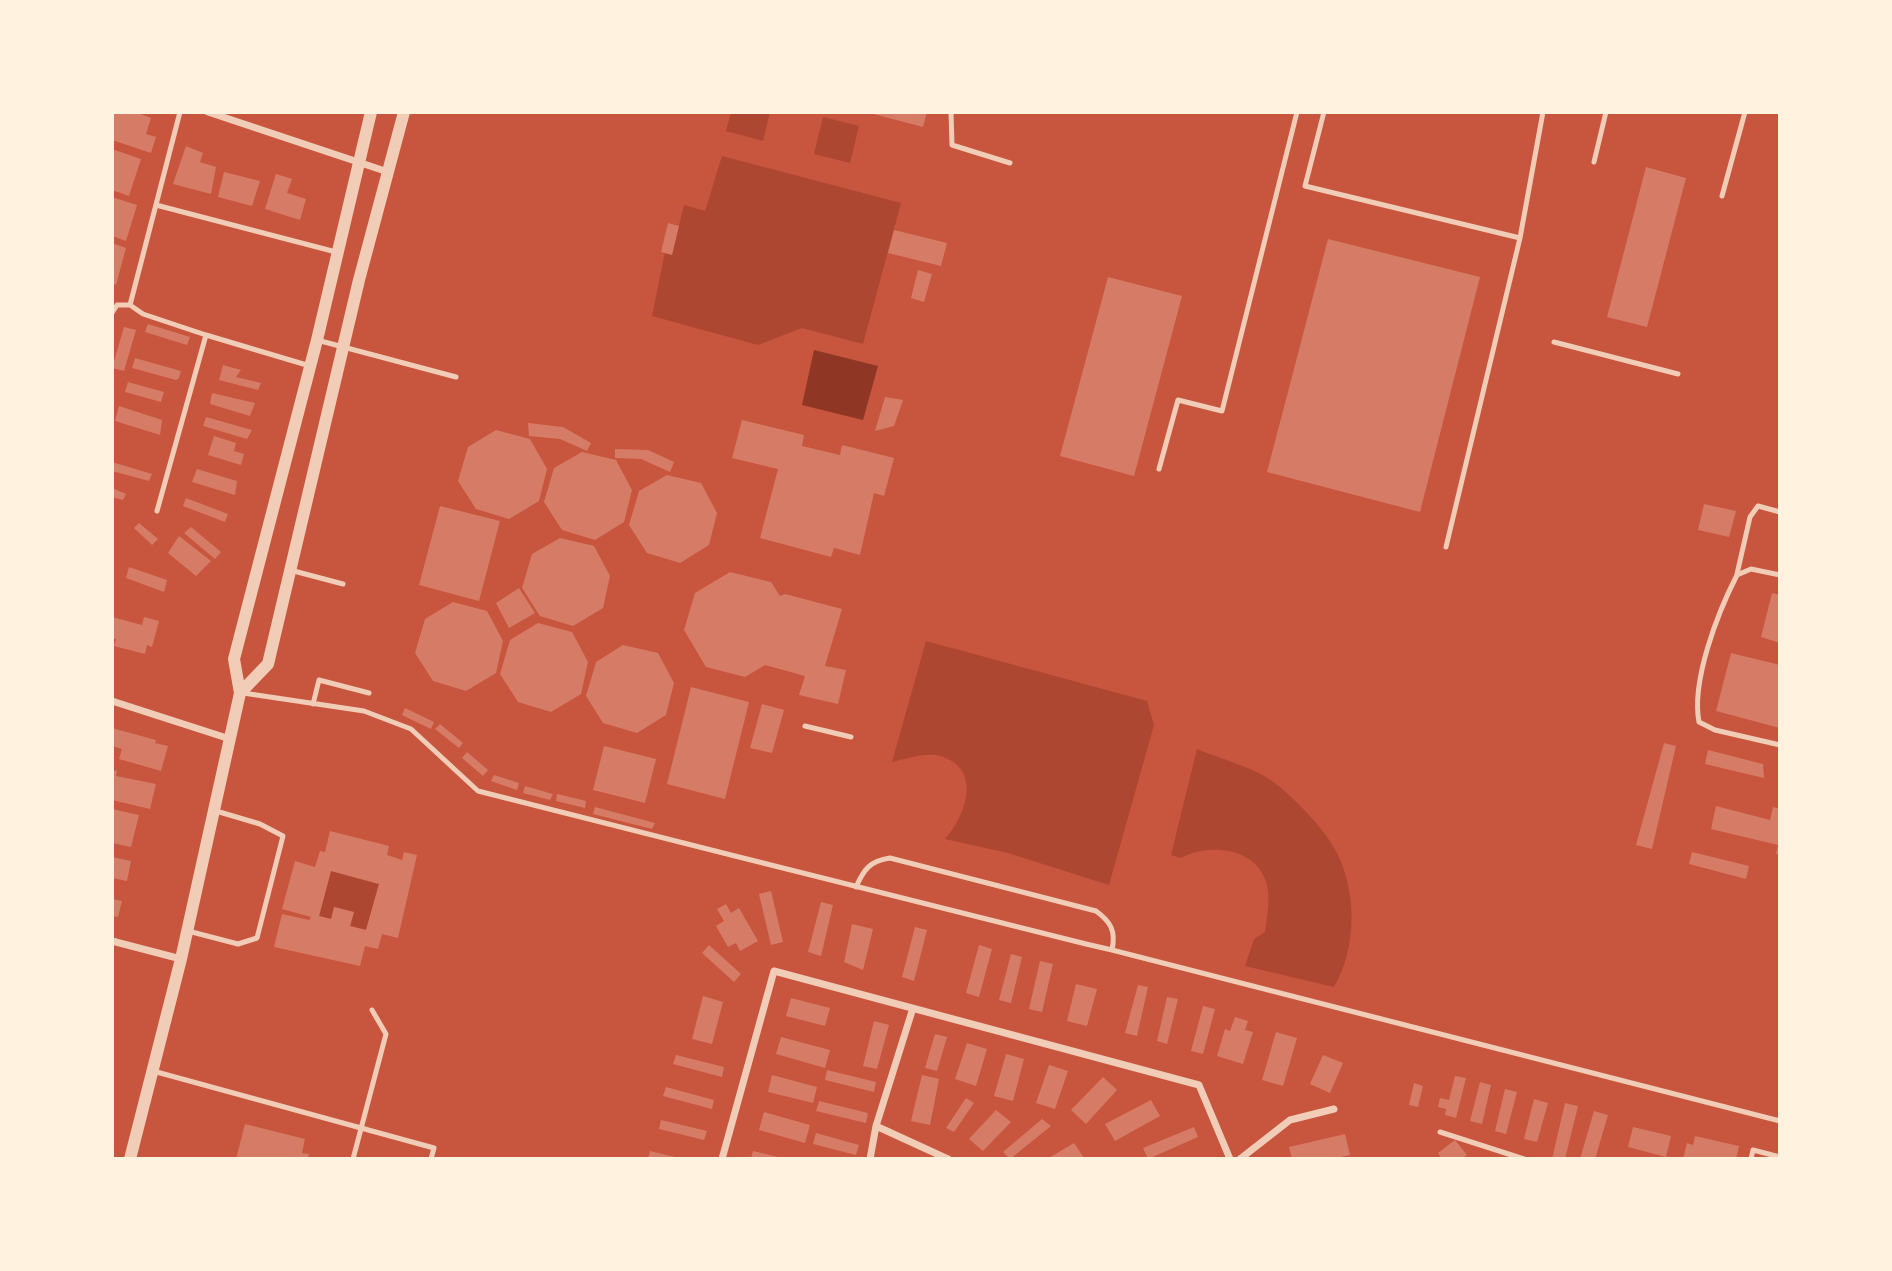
<!DOCTYPE html>
<style>
body{margin:0}
#map{position:relative;width:1892px;height:1271px;overflow:hidden;background:#c8553d;font-family:"Titillium Web",sans-serif}
canvas{display:block}
.frame{position:absolute;inset:0;border:114px solid #fff3e0;pointer-events:none}
</style>
<div id="map">
<canvas width="1892" height="1271"></canvas>
<div class="frame"></div>
</div>
<script>
const ctx = document.querySelector('canvas').getContext('2d');
ctx.lineJoin = 'round';
function fill(path, color) {
  ctx.fillStyle = color;
  ctx.fill(path, 'evenodd');
}
function trace(path, color, width, dash) {
  ctx.strokeStyle = color;
  ctx.lineWidth = width;
  ctx.lineCap = dash ? 'butt' : 'round';
  ctx.setLineDash(dash || []);
  ctx.stroke(path);
}
const green = new Path2D(`
 M731,112H770L763,141L726,131Z
 M823,117L859,126L850,163L814,154Z
 M722,156L901,203L863,344L802,328L758,345L652,316L665,252L672,254L684,205L705,211Z
 M926,641L1147,701L1154,725L1109,885L1008,853L945,839C966,816 983,768 940,756C926,752 905,759 892,762Z
 M1197,749C1220,759 1251,766 1272,781C1294,797 1328,832 1339,857C1357,898 1356,949 1334,987L1245,966L1254,939L1265,932C1267,917 1271,897 1266,882C1256,847 1207,843 1181,858L1171,855Z
 M331,871L379,884L366,930L350,926L354,913L331,919L319,916Z`);
const water = new Path2D(`
 M814,350L878,366L863,420L802,405Z`);
const building = new Path2D(`
 M114,112H135L151,118L146,134L156,137L151,153L112,140Z
 M866,112H927L923,127Z
 M186,146L203,153L200,162L216,167L211,194L173,184Z
 M112,149L141,159L129,196L112,190Z
 M1646,167L1686,178L1647,327L1607,317Z
 M224,172L260,181L252,206L218,197Z
 M276,174L292,179L287,193L306,199L300,220L265,209Z
 M112,197L137,205L126,241L112,236Z
 M668,223L679,226L672,255L661,252Z
 M894,230L947,243L941,266L888,253Z
 M1328,239L1480,277L1420,512L1267,472Z
 M112,243L126,248L116,285L112,283Z
 M918,270L932,274L924,302L911,298Z
 M1108,277L1182,296L1134,476L1060,456Z
 M148,324L190,337L187,345L145,332Z
 M124,327L136,330L124,371L112,368Z
 M135,358L181,371L179,378L176,380L132,368Z
 M223,365L241,370L236,377L261,383L258,390L219,380Z
 M128,382L164,392L161,402L125,392Z
 M212,393L255,403L250,416L210,404Z
 M885,397L903,400L894,426L875,431Z
 M119,406L162,420L160,435L115,421Z
 M206,417L252,430L247,439L203,426Z
 M742,420L804,435L802,446L840,455L842,445L894,458L884,496L874,493L860,555L834,548L831,557L760,538L778,469L732,458Z
 M528,423L563,427L591,443L587,451L560,439L529,436Z
 M496,430L530,439L547,469L539,501L509,519L476,509L458,481L468,447Z
 M214,436L236,443L234,451L244,454L241,465L208,455Z
 M615,449L648,450L674,462L670,472L641,459L615,458Z
 M582,452L616,460L632,490L624,522L595,540L562,530L544,502L554,468Z
 M112,462L152,474L149,481L112,471Z
 M197,469L237,481L235,495L192,482Z
 M667,475L701,483L717,513L709,545L680,563L647,553L629,525L639,491Z
 M112,488L126,494L123,500L112,497Z
 M186,498L228,514L225,522L183,506Z
 M1704,504L1736,511L1729,537L1698,530Z
 M440,506L500,521L479,601L419,585Z
 M139,523L158,539L152,545L134,528Z
 M191,527L221,552L215,559L184,533Z
 M179,536L211,561L196,576L168,553Z
 M560,538L594,546L610,576L603,608L573,626L540,616L522,588L532,554Z
 M129,567L167,580L164,592L126,578Z
 M730,572L771,582L780,596L785,594L842,609L825,666L846,670L838,704L799,695L805,676L765,665L745,677L706,667L684,630L695,593Z
 M519,588L535,613L509,628L496,603Z
 M1772,593L1780,595V643L1761,637Z
 M453,602L487,611L503,641L496,673L466,691L433,681L415,653L425,619Z
 M112,617L142,625L144,617L159,621L152,647L147,645L145,654L114,646L116,639L112,638Z
 M538,623L572,632L588,662L581,694L551,712L518,702L500,674L510,640Z
 M623,645L658,653L674,683L666,715L637,733L603,723L586,696L596,662Z
 M1731,653L1780,665V728L1716,711Z
 M691,687L749,702L725,799L667,784Z
 M762,704L784,710L772,753L750,748Z
 M405,708L434,722L431,729L402,715Z
 M440,724L463,743L459,748L435,729Z
 M112,728L156,740L155,743L168,746L161,771L119,759L122,749L112,746Z
 M1664,743L1676,746L1652,849L1636,845Z
 M604,746L656,759L645,803L593,790Z
 M1708,750L1763,764L1764,778L1705,764Z
 M467,752L488,770L483,776L462,758Z
 M112,770L117,771L116,776L156,784L150,809L112,800Z
 M494,775L519,783L517,790L491,781Z
 M525,786L553,794L550,800L523,793Z
 M557,794L586,801L585,808L556,801Z
 M1716,806L1770,820L1773,807L1780,809V855L1776,854L1778,845L1711,829Z
 M595,807L655,823L652,829L593,814Z
 M112,809L139,815L131,847L112,843Z
 M330,831L389,846L387,855L402,860L404,852L417,855L398,938L382,934L378,949L365,946L360,966L274,947L282,914L309,920L311,917L282,909L295,861L315,867L320,851L325,852ZM331,871L379,884L366,930L350,926L354,912L334,907L331,919L319,916Z
 M1692,852L1749,866L1746,879L1689,864Z
 M112,857L131,861L127,881L112,878Z
 M771,891L783,942L771,945L759,894Z
 M112,899L122,901L118,917L112,916Z
 M821,902L833,905L821,956L808,952Z
 M726,904L731,913L739,908L758,941L740,951L736,943L728,947L716,926L724,921L717,909Z
 M852,924L873,929L863,970L844,962Z
 M915,927L927,930L914,981L902,977Z
 M709,945L741,974L734,982L702,953Z
 M979,945L992,949L979,997L966,993Z
 M1011,954L1022,957L1011,1003L999,1000Z
 M1040,961L1053,964L1042,1012L1029,1009Z
 M1076,984L1097,989L1087,1026L1067,1021Z
 M1138,985L1148,987L1137,1036L1125,1033Z
 M703,996L723,1002L712,1044L692,1039Z
 M1167,997L1178,999L1167,1044L1157,1041Z
 M791,998L830,1008L825,1026L786,1016Z
 M1203,1006L1215,1009L1203,1054L1191,1051Z
 M1235,1017L1248,1021L1245,1030L1253,1032L1243,1064L1217,1056L1225,1029L1230,1031Z
 M874,1021L889,1025L877,1069L863,1066Z
 M1276,1032L1297,1038L1283,1086L1262,1080Z
 M935,1034L947,1037L937,1071L925,1068Z
 M781,1037L830,1050L825,1068L776,1054Z
 M967,1043L987,1049L976,1086L955,1079Z
 M1006,1054L1024,1059L1013,1101L994,1096Z
 M676,1055L724,1067L722,1077L673,1064Z
 M1323,1055L1343,1063L1330,1093L1310,1084Z
 M1049,1065L1068,1071L1055,1109L1036,1103Z
 M827,1070L876,1082L874,1092L825,1080Z
 M772,1075L817,1087L813,1103L768,1092Z
 M922,1075L939,1079L930,1125L911,1121Z
 M1455,1076L1466,1078L1456,1118L1445,1115L1446,1109L1438,1107L1440,1098L1449,1100Z
 M1103,1077L1117,1090L1086,1124L1071,1110Z
 M1480,1082L1491,1085L1482,1124L1470,1121Z
 M1414,1083L1423,1086L1418,1107L1409,1105Z
 M666,1087L714,1100L712,1109L663,1096Z
 M1505,1089L1517,1092L1506,1134L1495,1131Z
 M966,1098L974,1103L954,1132L946,1128Z
 M1534,1099L1548,1103L1537,1142L1524,1139Z
 M1151,1100L1160,1116L1115,1141L1105,1124Z
 M819,1101L868,1113L866,1123L816,1111Z
 M1565,1103L1578,1106L1565,1159H1552Z
 M996,1110L1011,1122L983,1151L969,1139Z
 M1594,1111L1608,1115L1595,1159H1580Z
 M764,1112L810,1125L805,1143L759,1130Z
 M1042,1119L1051,1126L1010,1159L1003,1152Z
 M661,1120L707,1131L704,1140L659,1129Z
 M245,1124L305,1139L302,1153L309,1154L307,1159H236Z
 M1194,1127L1198,1137L1148,1159L1143,1148Z
 M1633,1127L1671,1136L1666,1157L1628,1147Z
 M816,1133L859,1145L856,1155L813,1144Z
 M1345,1134L1350,1155L1331,1159H1292L1289,1147Z
 M1695,1136L1739,1146L1736,1159H1683L1687,1143L1693,1145Z
 M1455,1140L1467,1155L1461,1159H1442L1438,1153Z
 M1074,1143L1084,1158L1047,1159Z
 M650,1151L679,1158V1159H648Z
 M753,1151L782,1158V1159H751Z`);
const service = new Path2D(`
 M180,112L130,305L143,314L206,335
 M951,112L952,145L1010,163
 M1324,112L1305,186L1520,238
 M1594,162L1606,112
 M1722,196L1745,112
 M156,205L336,252
 M112,313L117,305H130
 M317,340L456,377
 M1554,342L1678,374
 M1159,469L1178,400L1222,411L1297,112
 M157,511L206,335L310,366
 M1446,547L1520,238L1543,112
 M290,570L343,584
 M1737,574L1750,517L1758,506L1780,512
 M1780,575L1751,569L1737,575C1718,612 1691,681 1699,722L1715,730L1780,745
 M243,693L364,711L411,729L478,791L735,856C852,885 969,915 1086,944L1112,950C1116,931 1111,922 1096,911L890,858C870,861 864,869 856,887
 M313,704L319,680L369,693
 M805,726L851,737
 M188,931L238,944L257,938L283,836L260,824L216,811
 M1112,950L1780,1121
 M153,1071L434,1148L431,1159
 M1440,1132L1524,1159
 M353,1159L386,1034L372,1010
 M1751,1159L1753,1150L1780,1157`);
const minor = new Path2D(`
 M208,112L388,172
 M112,701L230,739
 M112,941L181,959
 M876,1126L948,1159
 M722,1159L774,971L1199,1085L1230,1159
 M870,1159L876,1126L913,1008
 M1240,1159L1290,1120L1334,1109`);
const tertiary = new Path2D(`
 M240,693L268,664L359,280L404,112
 M130,1159L181,959L240,693L234,659L317,340L371,112`);
fill(green, '#ae4732');
fill(water, '#8f3625');
fill(building, '#d67c66');
trace(service, '#f1ccb7', 5);
trace(minor, '#f1ccb7', 7);
trace(tertiary, '#f1ccb7', 12);
</script>
